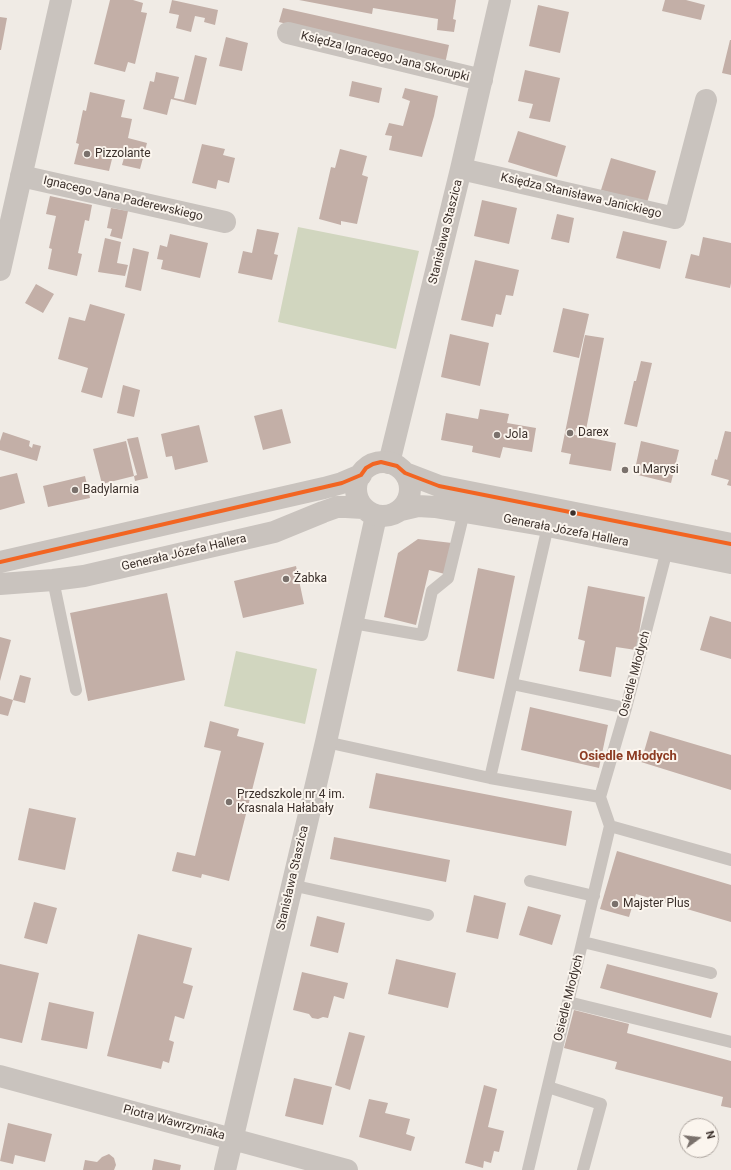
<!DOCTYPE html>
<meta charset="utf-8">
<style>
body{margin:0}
#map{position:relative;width:731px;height:1170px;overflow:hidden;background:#f0ebe5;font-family:Roboto,sans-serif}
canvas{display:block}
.north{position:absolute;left:679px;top:1118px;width:40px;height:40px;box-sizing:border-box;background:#fbf5ee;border:1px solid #aea6a0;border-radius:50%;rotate:75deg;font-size:11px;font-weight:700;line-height:16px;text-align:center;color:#3b302b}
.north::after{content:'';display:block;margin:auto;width:14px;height:18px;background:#7a716c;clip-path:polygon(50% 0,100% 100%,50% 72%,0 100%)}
</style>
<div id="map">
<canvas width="731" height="1170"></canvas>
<div class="north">N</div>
</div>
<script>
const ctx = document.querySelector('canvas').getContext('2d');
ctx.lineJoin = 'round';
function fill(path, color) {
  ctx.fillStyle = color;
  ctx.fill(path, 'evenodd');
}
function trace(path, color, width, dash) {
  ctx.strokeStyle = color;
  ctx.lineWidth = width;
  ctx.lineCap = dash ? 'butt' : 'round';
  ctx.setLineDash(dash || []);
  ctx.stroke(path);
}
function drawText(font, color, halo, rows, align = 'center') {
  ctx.font = font + ' Roboto,sans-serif';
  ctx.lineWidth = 4;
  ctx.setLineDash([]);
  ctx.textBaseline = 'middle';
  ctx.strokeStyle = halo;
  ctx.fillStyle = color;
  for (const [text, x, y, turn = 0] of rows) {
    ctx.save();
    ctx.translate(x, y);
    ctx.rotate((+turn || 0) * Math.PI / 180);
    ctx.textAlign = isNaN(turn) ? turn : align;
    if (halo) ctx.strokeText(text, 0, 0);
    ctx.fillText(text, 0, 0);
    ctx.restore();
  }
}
const green = new Path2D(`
 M298,227L419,251L396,349L278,322Z
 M236,651L317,669L305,724L224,706Z`);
const building = new Path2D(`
 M110,0H133L143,3L141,12L147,13L135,64L128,62L125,72L94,64Z
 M172,0L218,10L215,25L204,22L205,18L195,16L191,32L176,28L179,15L169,13Z
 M299,0H456L453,19L456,20L454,32L437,30L438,19L373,8L372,14Z
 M665,0H686L705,5L701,20L662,11Z
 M538,5L569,12L560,53L529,46Z
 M283,8L449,45L445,64L279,22Z
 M0,17L7,18L1,50H0Z
 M226,37L248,43L242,71L219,66Z
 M730,40H731V75L722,73Z
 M195,55L207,58L196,105L171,99L167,115L143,109L150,81L154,82L156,72L179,77L174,98L184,100Z
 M525,70L560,78L550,122L529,118L533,104L518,101Z
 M352,81L382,88L379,103L349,96Z
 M405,88L438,96L434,116L422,157L389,150L392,136L385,135L389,123L403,126L410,101L402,98Z
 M90,92L125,100L121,117L132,119L128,138L147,143L140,169L122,165L124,158L113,155L109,171L74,164L79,144L76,143L83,110L86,111Z
 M518,131L566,146L557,177L508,162Z
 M202,144L225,149L223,155L235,158L229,183L218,180L216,189L192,183Z
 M340,149L367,156L362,175L368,177L357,224L341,221V225L319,219L331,167L335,168Z
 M611,158L656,171L647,203L601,190Z
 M50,196L92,205L89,221L85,220L78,253L82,254L77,276L48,269L52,249L49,248L56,216L46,214Z
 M482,200L517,208L509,244L474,236Z
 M111,208L128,211L122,239L110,236L112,229L107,228Z
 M557,214L574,218L569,243L551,239Z
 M257,229L279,233L274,254L278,255L272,280L238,273L243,251L252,253Z
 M623,231L667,241L660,269L616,258Z
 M170,234L208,243L200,278L161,269L163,260L157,259L160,245L167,247Z
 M703,237L731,243V283L730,288L685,278L691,254L699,256Z
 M105,238L121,242L117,263L128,265L125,276L98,272Z
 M133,248L149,252L141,291L125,287Z
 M475,260L519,270L513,296L506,295L501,315L496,314L493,327L461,320Z
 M36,284L54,294L43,313L25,303Z
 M90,304L125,314L102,398L81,392L88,368L58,359L69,317L85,321Z
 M563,308L589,314L579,358L553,352Z
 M450,334L489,343L480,386L441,377Z
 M585,335L604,338L586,430L576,428L575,435L616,443L611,471L569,464L571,454L561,452Z
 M641,361L652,363L637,427L624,424L634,381H636Z
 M123,385L140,390L134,417L117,413Z
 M282,409L291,443L263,450L254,416Z
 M480,409L509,414L507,423L536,428L532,452L503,447L500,458L472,452L473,446L441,440L446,413L478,419Z
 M199,425L208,462L175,470L172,456L166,457L161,434Z
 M725,431L731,432V486L727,485L729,480L711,475L715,459L717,460Z
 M3,432L30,441L29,446L32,448L33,444L41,446L37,461L0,450V441Z
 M138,437L148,478L135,481L134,476L137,475L127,439Z
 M126,441L134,476L102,484L93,449Z
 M641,441L679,450L671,483L634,474Z
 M17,473L25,503L0,510V477Z
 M85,476L90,498L48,507L43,486Z
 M418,539L452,543L445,574L429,570L416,625L384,617L398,553Z
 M296,566L304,604L243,618L234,581Z
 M478,568L515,576L494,679L457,671Z
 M588,586L645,597L636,650L616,647L611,677L579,671L585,641L578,639Z
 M167,593L185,680L88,701L70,613Z
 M710,616L731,622V659L700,650Z
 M0,637L11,640L0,681Z
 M20,675L31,678L25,703L13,700Z
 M0,696L13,700L8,716L0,714Z
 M530,707L608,725L599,768L521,750Z
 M210,721L239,729L237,736L264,743L229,881L202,874L201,878L172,871L177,852L195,856L221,751L204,747Z
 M650,731L731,755V790L641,762Z
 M376,773L572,811L566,846L369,808Z
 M29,808L76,818L65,870L18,860Z
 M334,837L450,860L446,882L330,859Z
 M617,851L731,885V922L636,894L629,917L600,909Z
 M474,895L506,903L498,939L466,932Z
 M34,902L57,908L47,944L24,938Z
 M528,906L561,915L552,945L519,935Z
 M317,916L345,923L338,953L310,946Z
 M138,934L192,948L183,983L193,986L184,1019L175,1016L169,1040L174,1042L169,1063L163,1061L161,1069L107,1056Z
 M396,959L456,973L448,1008L388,994Z
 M0,964L39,973L22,1043L0,1038Z
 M607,964L718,993L711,1018L600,988Z
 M302,972L348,983L344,999L334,996L328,1018L323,1017L318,1019L312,1018L309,1014L293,1010Z
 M49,1002L94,1012L87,1049L41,1040Z
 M574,1010L629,1024L627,1033L731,1061V1108L721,1106L723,1097L615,1069L617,1062L564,1048Z
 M349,1032L365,1036L350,1090L335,1085Z
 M294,1078L332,1087L323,1125L285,1116Z
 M484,1085L497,1089L488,1127L504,1131L499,1152L494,1151L491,1163L484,1161L483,1168L465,1163Z
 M369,1099L388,1103L385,1113L410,1119L406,1134L415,1137L411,1151L359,1137Z
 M8,1123L52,1134L45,1162L15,1155L13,1164L0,1161Z
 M109,1154L114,1158L116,1165L114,1170H83L85,1160L97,1162L102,1157Z
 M154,1159L181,1165L180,1170H152Z`);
const service = new Path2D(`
 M53,580L76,690
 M353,623L422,635L432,591L448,578L464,512
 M512,684L626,708
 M326,742L490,778L600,797L610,826L528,1170
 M490,778L548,526
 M600,797L626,708L667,550
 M610,826L731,860
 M530,881L594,896
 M291,885L428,915
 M583,942L711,973
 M568,1002L731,1042
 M548,1087L601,1104L583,1170`);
const minor = new Path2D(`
 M288,33L482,80
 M461,169L675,218L706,100
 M21,176L225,222
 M0,270L61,0
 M389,463L461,169L500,0
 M0,1076L347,1170
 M225,1170L326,742L376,516`);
const tertiary = new Path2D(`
 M356 489a27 27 0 1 1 54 0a27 27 0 1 1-54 0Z
 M405,473L439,486L731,544
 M401,510L418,506L435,507L548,526L731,563
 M0,562L324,488L342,483L361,475
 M0,584L53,580L84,576L274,532L323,512L337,507H346L363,508`);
const bus1 = new Path2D(`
 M0,562L342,483L361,475L366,468L373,464L381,462L397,466L405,473L439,486L731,544`);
const markers = [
 [87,154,4,"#7a716c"],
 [570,433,4,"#7a716c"],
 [497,435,4,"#7a716c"],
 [625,470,4,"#7a716c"],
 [75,490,4,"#7a716c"],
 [573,513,3.5,"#3b302b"],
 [286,579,4,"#7a716c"],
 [229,802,4,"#7a716c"],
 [615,904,4,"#7a716c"]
];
const streetNames = [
 ["Księdza Ignacego Jana Skorupki",385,57,14],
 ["Księdza Stanisława Janickiego",581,196,13],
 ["Ignacego Jana Paderewskiego",123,199,13],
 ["Stanisława Staszica",446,232,-76],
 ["Generała Józefa Hallera",566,531,11],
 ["Generała Józefa Hallera",184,553,-13],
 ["Osiedle Młodych",635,674,-75],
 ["Stanisława Staszica",293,878,-77],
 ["Osiedle Młodych",569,998,-76],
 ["Piotra Wawrzyniaka",174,1123,15]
];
const poiNames = [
 ["Pizzolante",95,154],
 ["Darex",578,433],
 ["Jola",505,435],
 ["u Marysi",633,470],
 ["Badylarnia",83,490],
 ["Żabka",294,579],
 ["Przedszkole nr 4 im.",237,795],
 ["Krasnala Hałabały",237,809],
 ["Majster Plus",623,904]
];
const neighbourhoodNames = [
 ["Osiedle Młodych",628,757]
];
fill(green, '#d1d6bf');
fill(building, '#c3afa7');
trace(service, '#c9c3be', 12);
trace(minor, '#c9c3be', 22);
trace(tertiary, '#c9c3be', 22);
trace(bus1, '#f26522', 4);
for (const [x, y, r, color] of markers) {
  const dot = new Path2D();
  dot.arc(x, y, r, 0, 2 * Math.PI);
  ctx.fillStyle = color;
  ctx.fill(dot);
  trace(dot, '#fbf5ee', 1.5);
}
drawText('12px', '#3b302b', '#fbf5ee', streetNames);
drawText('12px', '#3b302b', '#fbf5ee', poiNames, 'left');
drawText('bold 13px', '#8c3b22', '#fbf5ee', neighbourhoodNames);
</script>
